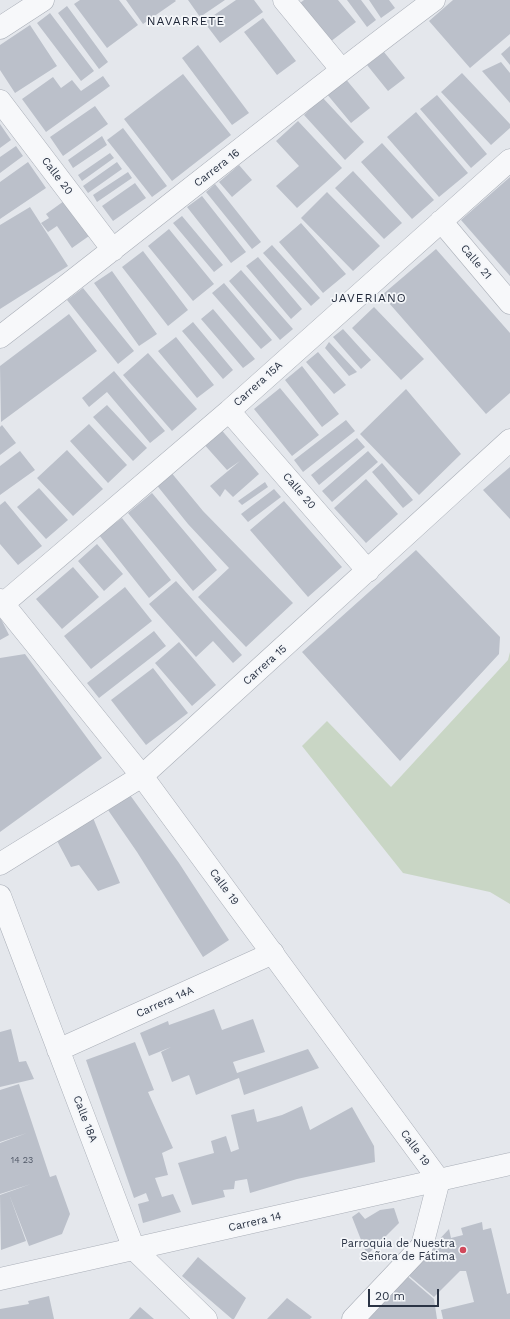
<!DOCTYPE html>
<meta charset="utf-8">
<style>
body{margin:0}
#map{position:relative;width:510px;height:1319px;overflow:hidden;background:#e4e7ec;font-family:"Work Sans",sans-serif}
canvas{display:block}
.scale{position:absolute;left:368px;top:1289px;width:71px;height:18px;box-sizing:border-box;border:2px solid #2b3445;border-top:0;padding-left:5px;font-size:12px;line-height:14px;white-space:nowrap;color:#2b3445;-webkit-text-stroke:3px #f4f6f9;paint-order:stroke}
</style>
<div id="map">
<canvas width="510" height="1319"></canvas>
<div class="scale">20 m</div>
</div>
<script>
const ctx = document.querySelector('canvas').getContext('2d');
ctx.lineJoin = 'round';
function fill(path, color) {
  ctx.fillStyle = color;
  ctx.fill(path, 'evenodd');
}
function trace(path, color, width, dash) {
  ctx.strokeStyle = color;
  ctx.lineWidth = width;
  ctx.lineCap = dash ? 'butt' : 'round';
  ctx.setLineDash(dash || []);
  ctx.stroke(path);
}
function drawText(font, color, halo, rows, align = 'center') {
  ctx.font = font + ' "Work Sans",sans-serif';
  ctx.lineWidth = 3.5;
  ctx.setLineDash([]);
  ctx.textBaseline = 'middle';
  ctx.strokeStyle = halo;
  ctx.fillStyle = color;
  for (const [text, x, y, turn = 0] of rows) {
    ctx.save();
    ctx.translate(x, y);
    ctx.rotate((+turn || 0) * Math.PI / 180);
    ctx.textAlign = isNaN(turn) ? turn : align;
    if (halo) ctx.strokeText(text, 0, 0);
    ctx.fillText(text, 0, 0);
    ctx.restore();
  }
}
const green = new Path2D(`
 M510,652V904L490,892L403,873L302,746L327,721L391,787L508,660Z`);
const building = new Path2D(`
 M80,0H119L138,25L107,48L74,4Z
 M126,0H175L176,1L143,24Z
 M188,0H225L200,17Z
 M236,0H254L263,12L220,43L204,22Z
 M304,0H338L356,22L330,42L300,3Z
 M347,0H361L376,20L367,27Z
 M369,0H389L395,8L381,18Z
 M453,0H510V34L470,68L429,21Z
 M67,6L108,62L99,69L58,13Z
 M50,13L94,71L81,81L37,23Z
 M263,18L296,61L277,75L244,32Z
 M30,25L57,66L15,93L0,70V45Z
 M198,45L249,113L232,125L182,58Z
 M510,46V65L501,54Z
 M384,52L405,78L388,91L367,65Z
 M501,62L510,73V103L482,71Z
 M462,73L510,124V128L491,145L441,92Z
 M183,74L231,135L172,181L124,119Z
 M103,76L110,86L46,132L22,99L53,77L61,88L72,80L81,91Z
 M344,77L370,108L351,123L326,93Z
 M437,95L487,154L471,168L420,109Z
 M322,97L364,142L345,160L304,115Z
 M95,106L108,124L63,156L50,137Z
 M416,112L468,173L439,197L387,137Z
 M298,121L342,168L297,208L276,186L299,166L276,141Z
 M0,124L11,140L0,148Z
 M123,128L167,186L152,197L107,140Z
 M102,136L107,145L73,168L68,160Z
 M382,143L434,200L412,219L361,162Z
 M16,146L23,156L0,173V157Z
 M110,153L114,158L82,181L78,175Z
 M28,162L46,188L0,219V182Z
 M117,162L122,169L88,193L83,186Z
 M239,165L252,180L232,197L219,182Z
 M353,171L402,223L384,239L335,188Z
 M128,172L132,178L97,202L93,195Z
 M510,177V276L461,220Z
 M135,183L146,198L113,221L102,206Z
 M215,184L261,242L252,249L206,192Z
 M327,192L380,246L353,271L301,218Z
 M202,196L246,252L231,263L187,207Z
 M64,201L89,236L72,248L57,226L48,232L41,223L49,218L46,214Z
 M30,207L68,266L0,309V225Z
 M182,216L223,265L214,272L173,223Z
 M301,223L346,274L323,293L279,242Z
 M169,229L214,284L193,301L148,246Z
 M272,245L320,298L311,306L263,253Z
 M436,249L510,333V393L486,414L382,295Z
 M143,251L188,310L168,326L122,267Z
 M258,257L302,309L291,319L246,266Z
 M241,270L293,329L280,340L229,281Z
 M112,271L157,334L139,346L94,283Z
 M224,283L272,340L261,349L212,293Z
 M83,288L134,351L118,364L67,300Z
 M374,307L424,359L401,380L352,328Z
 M213,309L255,359L243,368L201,319Z
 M69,314L97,351L1,422L0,366Z
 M193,322L233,370L223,379L182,331Z
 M343,329L371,360L361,369L333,337Z
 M176,337L214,385L197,398L158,351Z
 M329,342L357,372L349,376L325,348Z
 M318,352L346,385L334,394L306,362Z
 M148,353L197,409L172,431L123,375Z
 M302,366L339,414L322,427L285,380Z
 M114,371L165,431L150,443L107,392L89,407L82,398Z
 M280,388L319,435L292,456L254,409Z
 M406,389L461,454L419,495L360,434Z
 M107,405L147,448L133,461L93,417Z
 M346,420L355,431L303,472L294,460Z
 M89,424L127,465L108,483L70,441Z
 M2,425L16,443L0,455V427Z
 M219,427L259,474L233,497L225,489L220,497L210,486L240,461L227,470L202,442Z
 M357,438L365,447L319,485L311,475Z
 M67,450L103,489L73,516L37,478Z
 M20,451L35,470L0,495V466Z
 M368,451L378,462L332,502L322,491Z
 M382,463L413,500L403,508L372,472Z
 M510,467V519L483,490Z
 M170,471L203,511L293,603L246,647L198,597L229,568L188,524L155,483Z
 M366,479L398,514L366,543L334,508Z
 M265,482L268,487L242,505L238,501Z
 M39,488L68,520L46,539L17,507Z
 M274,489L281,497L248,522L241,514Z
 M152,493L217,570L193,591L128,513Z
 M5,501L42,546L18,565L0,544V505Z
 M284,501L342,567L308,597L250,530Z
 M122,518L171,580L149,598L99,535Z
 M97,544L123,574L104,591L78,561Z
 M416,550L500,637L499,654L400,761L302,652Z
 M73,567L99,597L62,629L36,599Z
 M176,581L242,655L233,663L213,641L196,657L149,604Z
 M125,587L152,621L91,669L64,636Z
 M0,617L9,635L0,640Z
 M154,631L166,646L99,698L87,683Z
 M179,642L216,685L192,706L155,663Z
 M25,654L102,758L0,832V658Z
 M153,668L188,713L146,745L111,700Z
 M130,795L179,863L229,940L203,957L137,852L108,810Z
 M91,813L120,883L98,891L79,865L71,867L55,837Z
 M214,1009L222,1030L253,1019L265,1052L233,1062L237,1073L308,1049L319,1068L244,1095L239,1078L196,1095L189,1075L172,1082L161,1052L171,1047L149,1056L140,1033L168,1021L169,1025Z
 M11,1029L19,1062L26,1061L34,1079L0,1087V1032Z
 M135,1042L154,1090L148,1092L173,1148L162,1153L168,1175L155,1178L162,1197L173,1194L181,1212L143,1223L138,1204L149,1201L146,1193L134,1198L86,1060Z
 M19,1084L50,1177L56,1175L70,1214L62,1234L29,1246L9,1194L26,1241L1,1250L0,1195L31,1184L0,1194V1143L27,1133L0,1142V1090Z
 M302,1106L310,1130L352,1107L374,1146L375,1162L297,1179L250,1193L247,1179L235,1181L234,1189L223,1190L225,1197L192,1205L178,1163L214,1153L211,1141L226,1136L231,1152L239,1149L231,1115L254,1109L257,1122L282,1115Z
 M394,1208L399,1223L367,1255L352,1217L359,1212L365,1219L380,1210Z
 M482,1222L483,1230L491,1228L507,1294L510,1293V1319H443L441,1310L474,1302L466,1271H460L434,1297L407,1274L449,1229L451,1238L463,1235L461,1228Z
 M198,1257L246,1298L234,1319H232L182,1276Z
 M406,1275L434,1299L437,1319H366Z
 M49,1296L54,1319H0V1309L29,1304L28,1301Z
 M287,1298L312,1317L310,1319H267Z
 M140,1307L154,1319H129Z`);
const minor = new Path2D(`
 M284,0L341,69
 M0,28L43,0
 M0,101L113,250
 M441,221L510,303
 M0,337C145,226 287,110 434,0
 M229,411L368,571
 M3,604L229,411L510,160
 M0,864L142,776L510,440
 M0,896L134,1249L206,1319
 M58,1050L273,953
 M353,1319L422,1246L439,1180`);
const tertiary = new Path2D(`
 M0,600L142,776L439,1180
 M0,1279L510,1164`);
const markers = [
 [463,1250,4,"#d1495b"]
];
const numberNames = [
 ["14 23",22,1160]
];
const streetNames = [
 ["Carrera 16",217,168,-38],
 ["Calle 20",57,176,53],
 ["Calle 21",476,262,50],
 ["Carrera 15A",258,384,-42],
 ["Calle 20",299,491,49],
 ["Carrera 15",265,665,-42],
 ["Calle 19",224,887,54],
 ["Carrera 14A",165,1002,-24],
 ["Calle 18A",85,1119,69],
 ["Calle 19",415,1148,54],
 ["Carrera 14",255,1222,-13]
];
const poiNames = [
 ["Parroquia de Nuestra",455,1244],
 ["Señora de Fátima",455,1257]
];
const neighbourhoodNames = [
 ["NAVARRETE",186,21],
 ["JAVERIANO",369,298]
];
fill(green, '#c9d6c5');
fill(building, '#bbc0ca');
trace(minor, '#a9aeb7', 23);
trace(tertiary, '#a9aeb7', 23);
trace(minor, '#f7f8fa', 22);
trace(tertiary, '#f7f8fa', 22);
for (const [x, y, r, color] of markers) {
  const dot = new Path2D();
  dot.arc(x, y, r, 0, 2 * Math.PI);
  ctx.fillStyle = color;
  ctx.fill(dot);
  trace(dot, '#f4f6f9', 1.5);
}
drawText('9px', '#4f5766', null, numberNames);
drawText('11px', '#2b3445', '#f4f6f9', streetNames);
drawText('11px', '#2b3445', '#f4f6f9', poiNames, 'right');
ctx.letterSpacing = '1px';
drawText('12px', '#1d2536', '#f4f6f9', neighbourhoodNames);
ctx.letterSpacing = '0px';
</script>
